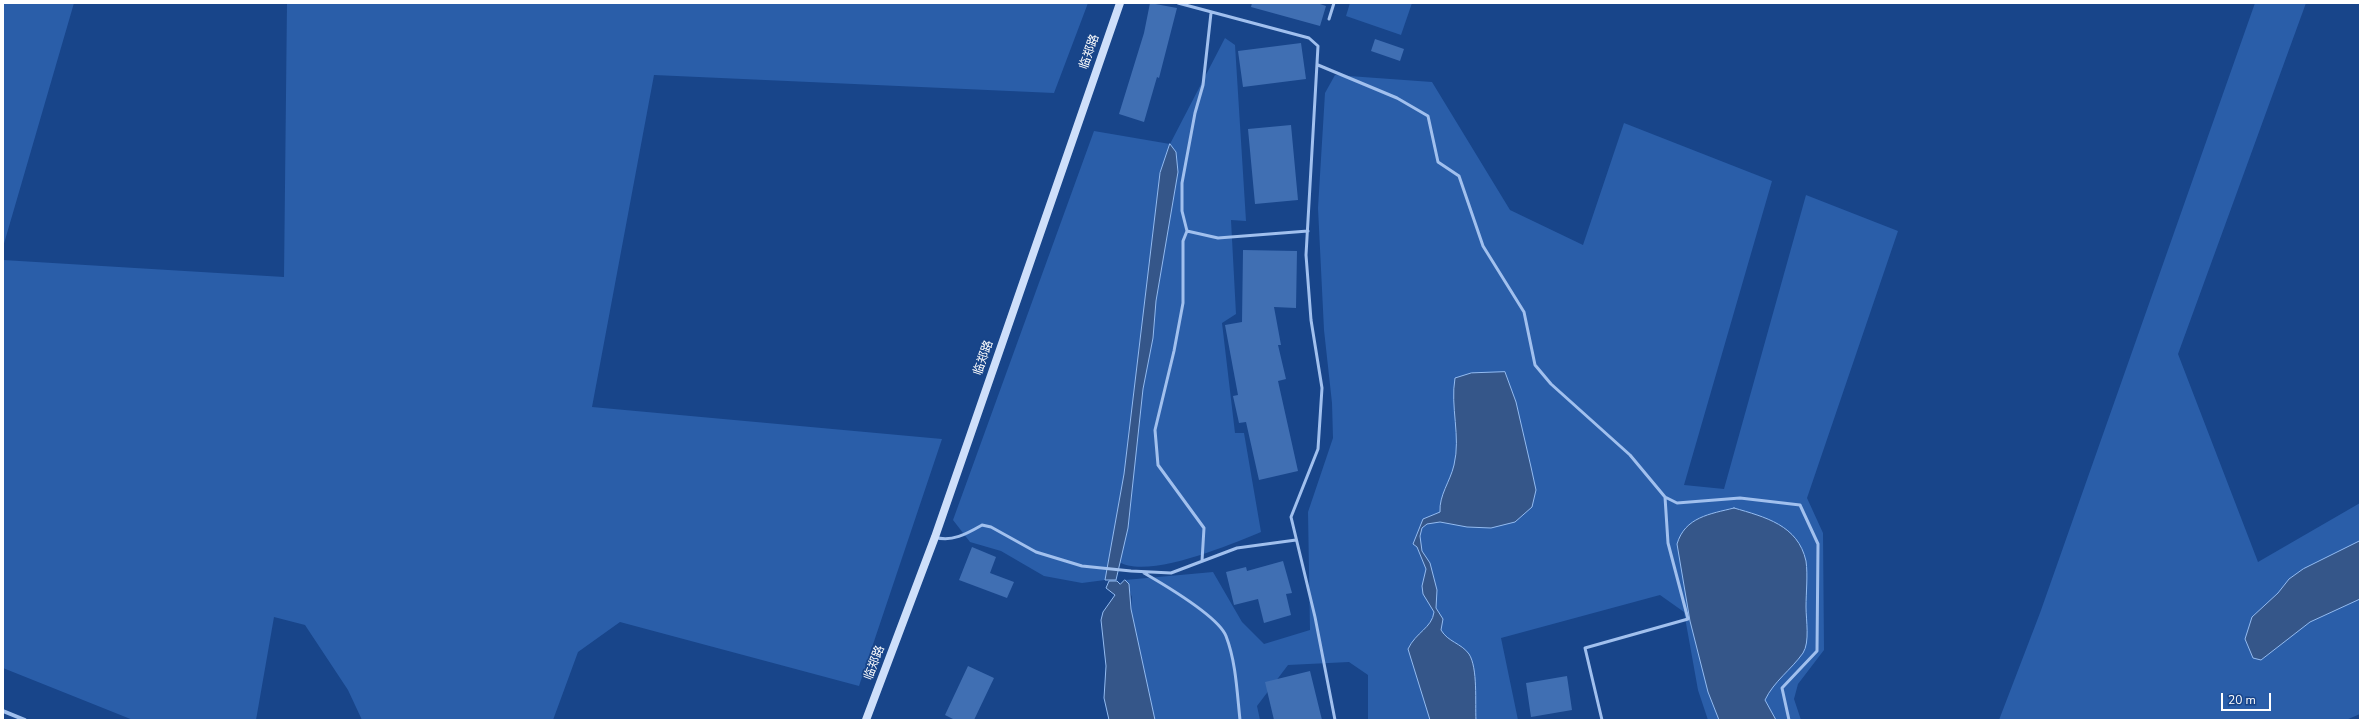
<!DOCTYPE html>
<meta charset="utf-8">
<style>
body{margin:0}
#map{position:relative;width:2363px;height:723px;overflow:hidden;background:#18458a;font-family:"Nunito Sans",sans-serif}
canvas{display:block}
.frame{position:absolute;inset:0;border:4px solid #fff;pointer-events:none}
.scale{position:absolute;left:2221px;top:693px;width:50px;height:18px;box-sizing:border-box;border:2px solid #fff;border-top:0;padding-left:5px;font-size:12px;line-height:14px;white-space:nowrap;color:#fff;-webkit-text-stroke:3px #18458a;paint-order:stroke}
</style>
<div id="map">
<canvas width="2363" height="723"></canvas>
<div class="frame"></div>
<div class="scale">20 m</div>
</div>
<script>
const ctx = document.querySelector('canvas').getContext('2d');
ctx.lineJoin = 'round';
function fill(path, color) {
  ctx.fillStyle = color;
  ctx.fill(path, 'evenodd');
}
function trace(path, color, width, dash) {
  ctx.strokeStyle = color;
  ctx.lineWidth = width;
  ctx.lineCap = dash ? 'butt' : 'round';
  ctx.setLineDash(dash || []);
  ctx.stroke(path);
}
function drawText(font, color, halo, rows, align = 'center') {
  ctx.font = font + ' "Nunito Sans","Noto Sans SC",sans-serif';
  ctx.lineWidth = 3.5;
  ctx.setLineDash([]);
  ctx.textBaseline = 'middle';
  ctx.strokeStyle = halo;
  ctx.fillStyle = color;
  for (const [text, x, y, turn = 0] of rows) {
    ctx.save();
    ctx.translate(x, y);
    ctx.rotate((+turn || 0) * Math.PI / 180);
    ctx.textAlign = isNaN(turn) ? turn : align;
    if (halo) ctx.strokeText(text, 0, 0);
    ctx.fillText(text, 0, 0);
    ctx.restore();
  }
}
const green = new Path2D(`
 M3,3H74L3,247Z
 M287,3H1088L1054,93L654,75L592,407L942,439L859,686L620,622L578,652L553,720H362L348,690L305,625L274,617L256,720H133L3,668V260L284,277Z
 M1350,3H1412L1401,35L1346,16Z
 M2255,3H2306L2178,354L2258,562L2360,503V714L2346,720H1999L2040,613Z
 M1225,38L1235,45L1246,221L1231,220L1236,314L1222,323L1235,433H1244L1261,532C1232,544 1145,581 1118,561L1128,528L1143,389L1153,338L1156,301L1178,172L1176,152L1170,144L1160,173L1124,474L1105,580L1082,583L1044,576L1001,551L970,542L953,520L1094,131L1170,144Z
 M1335,75L1432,82L1510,210L1583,245L1624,123L1772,181L1684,485L1724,489L1806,195L1898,231L1807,498L1823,533L1824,650L1798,684L1794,699L1801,720H1708L1698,690L1684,612L1660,595L1501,638L1518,720H1368V675L1349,662L1288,665L1257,706L1260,720H1155L1131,609L1132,597L1125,580L1213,572L1242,622L1264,644L1310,630L1308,512L1333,438L1332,403L1324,330L1318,208L1325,93Z`);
const water = new Path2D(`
 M1170,144L1176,152L1178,172L1156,301L1153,338L1143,389L1128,528L1116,580H1105L1124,474L1160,173Z
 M1505,372L1516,402L1531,467L1536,490L1532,507L1515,522L1491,528L1467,527L1440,522L1427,524L1422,528L1420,536L1422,551L1430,563L1437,590L1436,608L1443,619L1441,630C1448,642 1461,643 1469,654C1478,668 1475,703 1476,720H1430L1408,649C1416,632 1432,628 1434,612L1423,594L1422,586L1426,569L1417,547L1413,544L1423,519L1440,512C1439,495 1450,482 1454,465C1461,436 1450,407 1455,378L1471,373Z
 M1734,508C1765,517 1798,525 1806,561C1808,575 1806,593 1806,607C1806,620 1810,642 1803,653C1791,670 1774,681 1765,700L1776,720H1719L1708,692L1690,621L1677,544C1685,517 1710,514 1734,508Z
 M2360,541V599L2310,622L2261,660L2253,658L2245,639L2252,617L2278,593L2289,579L2303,569Z
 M1125,580L1129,584L1131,609L1155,720H1109L1104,698L1106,666L1101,620L1103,612L1115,595L1106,588L1109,581H1117L1120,584Z`);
const building = new Path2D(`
 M1150,3L1177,8L1159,78L1157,77L1144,122L1119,114L1144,33Z
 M1252,3H1317L1326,6L1320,26L1251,7Z
 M1375,39L1404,49L1400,61L1371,51Z
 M1301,43L1306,79L1243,87L1238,51Z
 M1291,125L1298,200L1255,204L1248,129Z
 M1243,250L1297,251L1296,308L1274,307L1281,345H1278L1286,379L1278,381L1298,471L1259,480L1246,422L1239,423L1233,396L1238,395L1225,325L1242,322Z
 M972,547L996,557L990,573L1014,582L1007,598L959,580Z
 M1283,561L1292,593L1286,594L1291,615L1264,623L1258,599L1234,605L1226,572L1246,567L1247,571Z
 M968,666L994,678L974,720H955L945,715Z
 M1310,671L1322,720H1274L1265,682Z
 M1567,676L1572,710L1531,717L1526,683Z`);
const service = new Path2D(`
 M1178,3L1309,38L1318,46L1306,255L1311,320L1322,388L1318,449L1291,517L1315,617L1335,720
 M1211,13L1203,85L1195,113L1182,183V211L1187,231L1218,238L1308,231
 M1329,19L1334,3
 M1318,65L1397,98L1428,116L1438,162L1459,176L1483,246L1524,312L1535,365L1551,384L1630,455L1665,497L1677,503L1740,498L1800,505L1818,544L1817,651L1782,688L1789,720
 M1187,231L1183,241V303L1174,351L1155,430L1158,465L1204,528L1202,561
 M935,537C951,543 968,533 982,525L991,527L1036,552L1082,566L1131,571L1171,573L1237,548L1296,540
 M1144,573C1163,584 1218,616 1226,636C1236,662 1237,692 1240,720
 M1602,720L1585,648L1688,619L1668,543L1665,497`);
const minor = new Path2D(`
 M3,711L25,720`);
const secondary = new Path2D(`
 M866,720L935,537L1120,3`);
const streetNames = [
 ["临郑路",1090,52,-71],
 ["临郑路",984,358,-71],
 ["临郑路",875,663,-69]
];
fill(green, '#2a5ea9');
fill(water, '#355689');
trace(water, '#93bbf1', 1);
fill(building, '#406fb3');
trace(service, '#a1c0ee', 3);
trace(minor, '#a1c0ee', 4);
trace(secondary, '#cedffa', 8);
drawText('12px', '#fff', '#18458a', streetNames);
</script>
